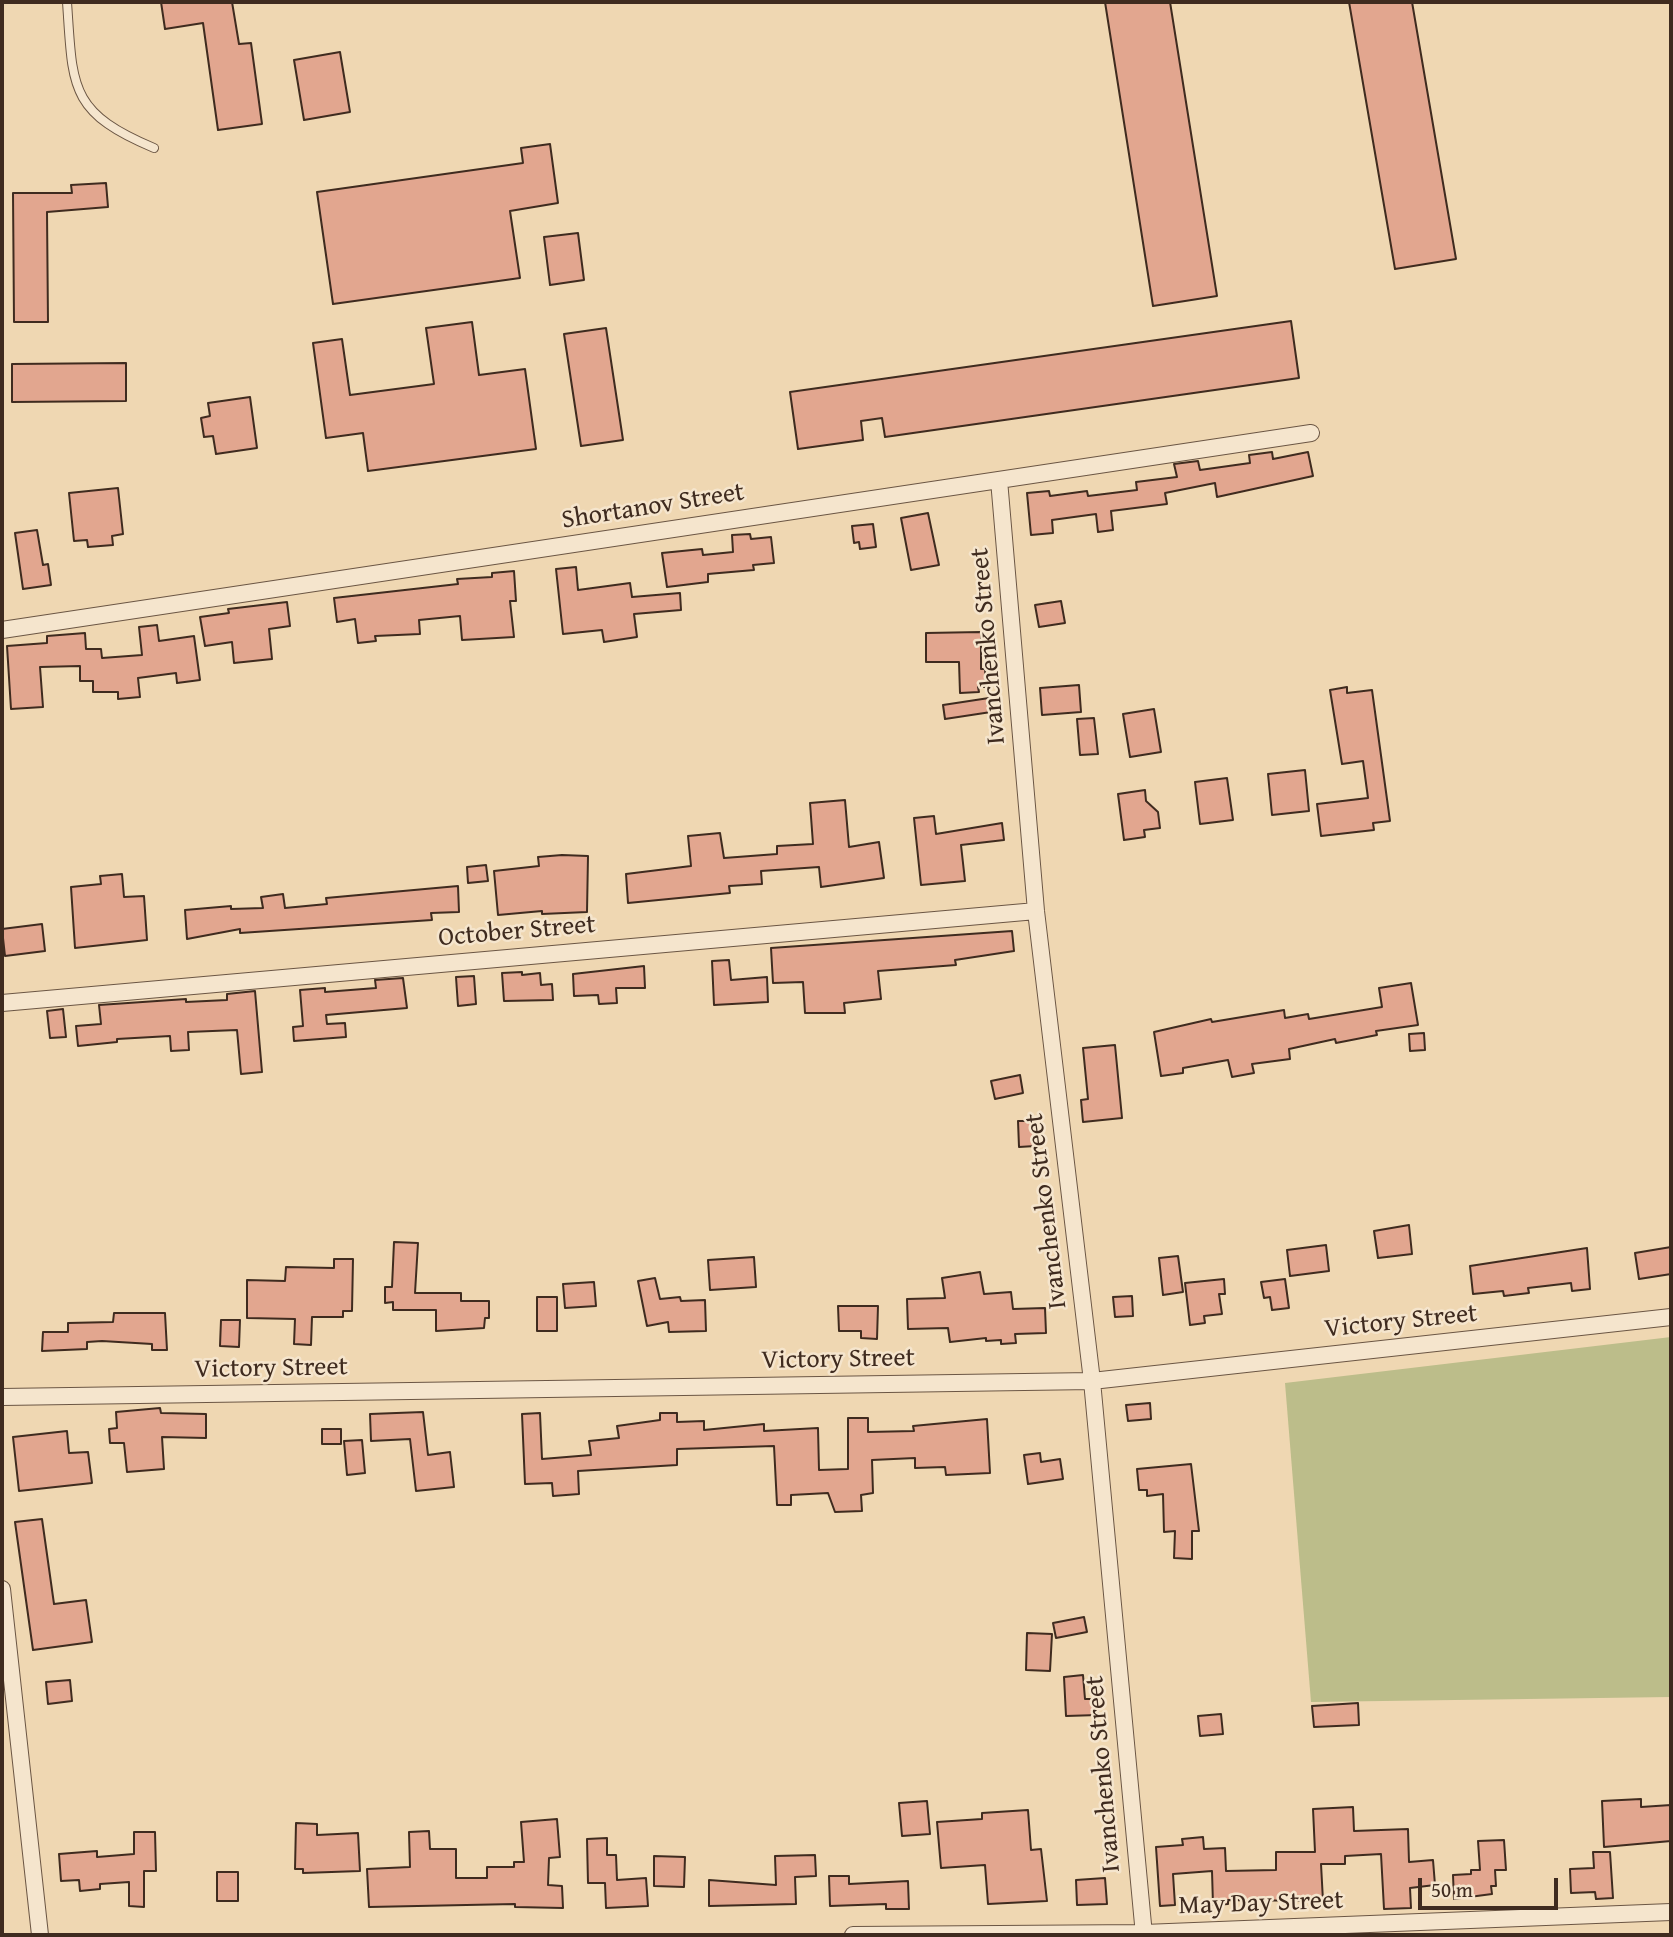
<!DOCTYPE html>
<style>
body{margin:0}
#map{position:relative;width:1673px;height:1937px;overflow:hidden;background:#efd7b2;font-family:"Gentium Book Plus",serif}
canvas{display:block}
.frame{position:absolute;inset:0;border:4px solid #3f2b1f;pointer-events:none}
.scale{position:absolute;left:1418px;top:1878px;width:140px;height:32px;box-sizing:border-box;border:4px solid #3f2b1f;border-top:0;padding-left:9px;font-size:21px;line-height:24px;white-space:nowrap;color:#3f2b1f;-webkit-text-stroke:5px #f5e5cd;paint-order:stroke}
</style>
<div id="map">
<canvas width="1673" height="1937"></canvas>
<div class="frame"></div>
<div class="scale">50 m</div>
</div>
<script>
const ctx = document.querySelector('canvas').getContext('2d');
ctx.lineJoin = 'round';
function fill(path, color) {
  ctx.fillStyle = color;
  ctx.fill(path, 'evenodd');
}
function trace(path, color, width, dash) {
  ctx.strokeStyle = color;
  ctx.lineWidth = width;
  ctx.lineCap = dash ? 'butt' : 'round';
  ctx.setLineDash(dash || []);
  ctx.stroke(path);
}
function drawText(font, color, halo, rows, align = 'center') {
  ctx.font = font + ' "Gentium Book Plus",serif';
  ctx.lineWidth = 5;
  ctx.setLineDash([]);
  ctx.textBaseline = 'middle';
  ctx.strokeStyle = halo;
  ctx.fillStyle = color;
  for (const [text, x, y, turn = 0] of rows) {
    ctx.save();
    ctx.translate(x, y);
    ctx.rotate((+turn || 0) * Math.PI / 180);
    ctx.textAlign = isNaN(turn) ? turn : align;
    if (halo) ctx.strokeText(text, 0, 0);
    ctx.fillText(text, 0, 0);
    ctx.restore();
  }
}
const green = new Path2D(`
 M1671,1337V1697L1311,1702L1285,1383Z`);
const building = new Path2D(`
 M161,2H232L239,44L251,43L262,124L218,130L203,23L165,29Z
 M1105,2H1170L1217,296L1153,306Z
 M1349,2H1412L1456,259L1395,269Z
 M340,52L350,112L304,120L294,60Z
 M550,144L558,203L510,211L520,278L333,304L317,192L523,163L521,148Z
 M106,183L108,207L47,212L48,322H14L13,193H72L71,185Z
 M578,233L584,280L550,285L544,237Z
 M1291,321L1299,378L885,437L882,418L861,421L863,440L798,449L790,392Z
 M472,322L479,375L525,369L536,449L368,471L363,433L326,438L313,343L342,339L350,395L434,384L426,328Z
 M606,328L623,440L581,446L564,334Z
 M126,363V401L12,402V364Z
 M250,397L257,448L216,454L213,436L204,437L201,418L210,416L208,403Z
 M1272,452L1273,459L1308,452L1313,476L1217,497L1215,483L1165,493L1167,504L1111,511L1113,530L1098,532L1096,514L1052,520L1053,533L1031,535L1027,493L1049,491L1050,496L1087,491L1088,496L1137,490L1136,482L1177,477L1174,464L1198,461L1200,470L1250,463L1249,455Z
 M118,488L123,534L112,536L113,545L88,547L87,540L74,541L69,493Z
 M928,513L939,565L911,570L901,518Z
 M873,524L876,547L860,549L859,542L854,543L852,526Z
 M37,530L43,565L48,564L51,585L23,589L15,533Z
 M750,534L751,539L771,537L774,563L753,565L754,570L708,574V582L667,587L662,553L702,549L703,555L733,552L732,535Z
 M576,567L578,590L630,583L632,597L680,593L681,610L634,614L637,637L604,642L602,630L563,634L556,569Z
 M514,571L516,601H510L514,637L462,640L460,616L419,620L420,634L375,636L376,641L358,643L355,619L337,622L334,598L458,584L457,579L492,577V573Z
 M1061,601L1065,623L1039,627L1035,605Z
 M287,602L290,626L269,629L272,659L234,663L232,642L205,646L200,617L229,613L228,609Z
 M157,625L159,641L194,636L200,680L177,683L176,673L138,678L140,697L118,699V692H93V681H80V666L40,667L43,707L11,709L7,646L47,643V636L85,633L86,649H101L102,658L142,655L139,627Z
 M981,632V669H985L986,687H978L979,692L960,693L959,662H926V633Z
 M1079,685L1081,712L1042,715L1040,688Z
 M1347,687V693L1372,690L1390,821L1373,823L1374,830L1321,836L1317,804L1368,798L1363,761L1342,764L1330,690Z
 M989,698L991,712L945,719L943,705Z
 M1154,709L1161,752L1130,757L1123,714Z
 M1094,718L1098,754L1080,755L1077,719Z
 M1305,770L1309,811L1272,815L1268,774Z
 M1227,778L1233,820L1200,824L1195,782Z
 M1145,790L1146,801L1158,812L1160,828L1144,830L1145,837L1124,840L1118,794Z
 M845,800L849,847L879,842L884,878L821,887L819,867L761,871L762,884L729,886L730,893L628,903L626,874L691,866L688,836L720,833L724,858L777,854V846L813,844L810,803Z
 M934,816L936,834L1002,823L1004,840L961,845L965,881L921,885L914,818Z
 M562,855L588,856L587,912L542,914V911L498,915L494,871L539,866L538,857Z
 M486,865L488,881L468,883L467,867Z
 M122,874L124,897L144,896L147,940L75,948L71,887L101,884L100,876Z
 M458,886L459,912L431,913L432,920L240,933V929L187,939L185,910L231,906V909L263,908L261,897L283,894L285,908L327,904L326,898Z
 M42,924L45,951L5,956L2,929Z
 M1012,931L1014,951L955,960L956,965L878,971L881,999L844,1003L845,1013H805L803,982L773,983L771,948Z
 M729,960L731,980L767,977L768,1002L714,1005L712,961Z
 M644,966L645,988H616L617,1003L599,1004L598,995L574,996L573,974Z
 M522,972V975L540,973L541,985L552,984L553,1000L504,1001L502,973Z
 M474,976L476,1004L458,1006L456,977Z
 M403,978L407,1008L326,1015L327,1024L345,1023L346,1037L294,1041L293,1027L303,1026L300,990L325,988V992L376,988L375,980Z
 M1411,983L1418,1025L1376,1031L1377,1035L1336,1043L1335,1039L1289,1049L1290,1059L1252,1064L1254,1073L1232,1077L1228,1060L1183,1068V1073L1161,1076L1154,1032L1211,1019L1212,1022L1284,1010L1285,1018L1308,1014L1309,1019L1382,1007L1379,988Z
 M255,991L262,1072L241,1074L237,1030L188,1032L189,1050L171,1051L170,1036L117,1039V1042L78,1046L76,1026L101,1024L99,1005L186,999V1002L227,1000V994Z
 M63,1009L66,1037L50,1038L47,1011Z
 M1424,1033L1425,1050L1410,1051L1409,1034Z
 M1115,1045L1122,1118L1083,1122L1081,1100L1088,1099L1083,1048Z
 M1020,1075L1023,1093L995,1099L991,1081Z
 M1018,1121H1033L1035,1146L1019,1147Z
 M1409,1225L1412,1254L1378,1258L1374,1231Z
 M394,1242L418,1243L415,1293H461V1301H489V1318H485L484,1328L436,1331V1310H393V1302L385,1303V1287H392Z
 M1326,1245L1329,1271L1290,1276L1287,1250Z
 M1671,1247V1274L1639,1279L1635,1253Z
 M1587,1248L1590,1289L1572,1291L1571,1283L1528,1288L1529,1293L1504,1296L1503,1291L1473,1294L1470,1266Z
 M1178,1256L1183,1292L1163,1295L1159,1258Z
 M754,1257L756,1287L710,1290L708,1260Z
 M334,1259H353L352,1311H343V1317H312L311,1345L294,1344L295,1319L247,1318V1280L285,1281L286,1267L334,1268Z
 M980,1272L984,1294L1011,1292L1013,1309L1045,1308L1046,1333L1015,1334L1016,1343L1001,1344V1340L986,1341V1338L950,1342L948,1328L908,1329L907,1299L945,1298L942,1278Z
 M655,1278L660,1299L680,1297L681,1301L705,1300L706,1331L669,1332L668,1322L647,1326L638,1281Z
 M1224,1279L1225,1294H1219L1222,1314L1204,1316L1205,1323L1190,1325L1185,1283Z
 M1285,1279L1289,1308L1272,1310L1270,1297L1264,1298L1261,1282Z
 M594,1282L596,1306L565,1308L563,1284Z
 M1132,1296L1133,1316L1115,1317L1113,1297Z
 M537,1297H557V1331H537Z
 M838,1306H878L877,1339L861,1338V1331H839Z
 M114,1313H165L167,1350H152V1344L102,1341L87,1342V1349L42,1351L43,1332H68V1323L113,1322Z
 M221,1320H240L239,1347L220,1346Z
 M1150,1403L1151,1419L1128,1421L1126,1405Z
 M160,1408L161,1413L206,1414V1438L162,1437L164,1469L127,1472L124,1443H110L109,1429L117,1428L116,1412Z
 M423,1412L428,1455L450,1452L454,1487L416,1491L410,1439L371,1441L370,1414Z
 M540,1413L542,1459L591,1455L589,1441L619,1438L617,1426L660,1420V1413H677V1422L704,1421V1430L764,1424V1431L818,1428L819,1470L848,1469V1418H868V1432L914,1431L913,1426L987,1419L990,1473L946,1475L945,1467L915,1468V1458L872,1460L873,1493L861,1495L862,1511L835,1512L828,1493L791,1495V1505H777L774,1446L677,1449V1465L578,1471L579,1494L553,1496L552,1483L525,1484L522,1414Z
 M322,1429H341V1444H322Z
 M67,1431L69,1453L88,1452L92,1483L19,1491L13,1437Z
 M362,1440L365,1473L347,1475L344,1441Z
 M1040,1453L1041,1462L1060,1459L1063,1479L1028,1484L1024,1455Z
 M1191,1464L1199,1531H1192V1559L1174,1558L1175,1531L1164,1532L1163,1494L1147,1496V1490H1139L1137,1469Z
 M42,1519L54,1604L86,1600L92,1642L33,1650L15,1522Z
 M1084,1617L1087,1632L1056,1638L1053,1623Z
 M1027,1633L1052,1634L1050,1671L1026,1670Z
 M1083,1675L1085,1699H1098V1715L1066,1716L1064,1677Z
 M70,1680L72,1701L48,1704L46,1682Z
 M1358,1703L1359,1725L1314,1727L1312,1706Z
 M1221,1714L1223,1734L1200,1736L1198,1716Z
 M1641,1799V1807L1671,1805V1841L1604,1847L1602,1801Z
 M927,1801L930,1834L902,1836L899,1803Z
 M1353,1807L1354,1831L1408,1829L1409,1862L1433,1860L1435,1885L1410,1888L1411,1908L1384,1909L1381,1854L1345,1856V1864H1321L1323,1901L1228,1900V1904L1213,1905L1212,1871L1173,1874L1175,1905L1160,1906L1156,1847L1183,1845L1182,1839L1203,1837L1204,1849L1225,1848L1226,1871L1276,1870V1852H1315L1313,1809Z
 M1028,1810L1031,1850L1041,1849L1047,1901L988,1904L985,1865L941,1868L937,1822L982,1819V1813Z
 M557,1819L560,1857L549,1858L548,1885L562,1886L563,1908L515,1907V1904L369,1907L367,1869L410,1867L409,1832L429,1831L430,1849H456V1878H487V1867H514V1862H524L521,1822Z
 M296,1823L317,1824V1835L358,1833L360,1871L303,1873V1869H295Z
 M134,1832H155L156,1871H144V1907L129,1906V1882L100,1884V1889L80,1891L79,1880L61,1881L59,1854L97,1851V1857L134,1854Z
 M607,1838V1855H616L617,1880L646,1878L648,1906L606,1908L605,1883H588L587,1839Z
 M1504,1840L1506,1870H1495L1496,1886H1491L1492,1894L1454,1899L1453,1875L1471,1874V1870H1480L1478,1841Z
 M1593,1852H1610L1613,1898L1596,1899L1595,1892L1571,1893L1570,1869L1594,1868Z
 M815,1855L816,1876L795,1877L796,1904L709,1906V1880L776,1885L775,1856Z
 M654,1856L685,1857L684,1887L654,1886Z
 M217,1872H238V1901H217Z
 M829,1876H849V1884L908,1881L909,1909H886V1904L830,1906Z
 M1105,1878L1107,1904L1077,1905L1076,1880Z`);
const service = new Path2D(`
 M67,2C73,86 68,112 154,148`);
const minor = new Path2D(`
 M999,480L1036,911L1092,1381L1144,1935
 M2,630L1311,433
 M2,1003L1036,911
 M2,1397L1092,1381L1671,1317
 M2,1589L40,1935
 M853,1935L1144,1933L1671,1912`);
const streetNames = [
 ["Shortanov Street",653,507,-9],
 ["Ivanchenko Street",989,646,-95],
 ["October Street",517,932,-5],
 ["Ivanchenko Street",1047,1211,-97],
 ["Victory Street",1401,1322,-6],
 ["Victory Street",838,1360,-1],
 ["Victory Street",271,1369,-1],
 ["Ivanchenko Street",1104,1774,-95],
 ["May Day Street",1261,1904,-2]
];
fill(green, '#bcbd8a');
fill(building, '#e2a68f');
trace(building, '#3f2b1f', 2);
trace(service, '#6b5644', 10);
trace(minor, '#6b5644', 18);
trace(service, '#f5e5cd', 8);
trace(minor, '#f5e5cd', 16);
drawText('26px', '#3f2b1f', '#f5e5cd', streetNames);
</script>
